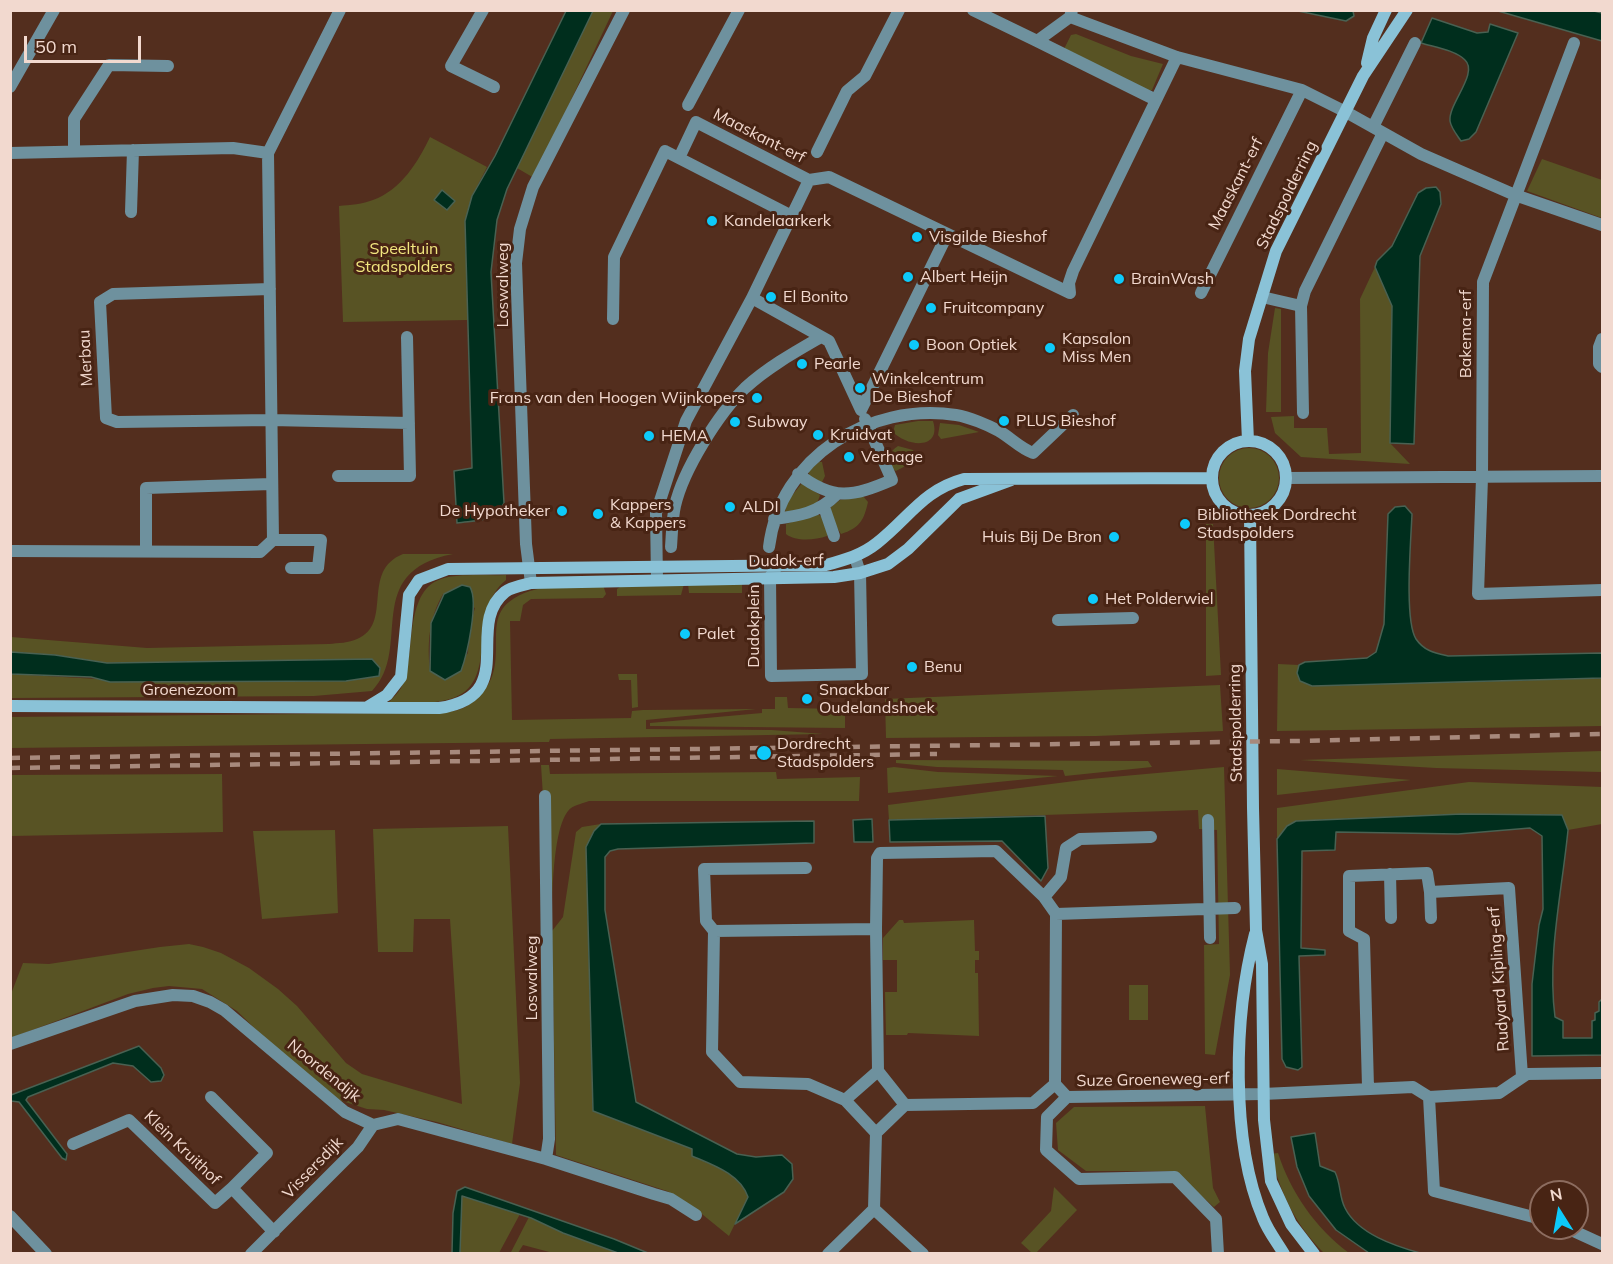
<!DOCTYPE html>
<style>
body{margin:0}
#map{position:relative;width:1613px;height:1264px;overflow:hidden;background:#532e1e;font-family:Mulish,sans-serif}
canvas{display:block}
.frame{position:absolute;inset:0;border:12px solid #f2d9cf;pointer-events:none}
.north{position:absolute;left:1529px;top:1180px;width:60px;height:60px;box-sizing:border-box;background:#482414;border:2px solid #8c6c5f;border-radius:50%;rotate:349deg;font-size:16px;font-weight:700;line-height:24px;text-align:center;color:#f2d9cf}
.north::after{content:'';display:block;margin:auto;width:21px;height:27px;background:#0dcafa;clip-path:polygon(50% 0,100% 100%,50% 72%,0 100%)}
.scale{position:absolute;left:24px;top:36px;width:117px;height:27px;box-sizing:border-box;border:3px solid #f2d9cf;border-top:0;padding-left:8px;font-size:18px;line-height:21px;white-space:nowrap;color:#f2d9cf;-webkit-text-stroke:4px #482414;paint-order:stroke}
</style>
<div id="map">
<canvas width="1613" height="1264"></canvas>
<div class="frame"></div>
<div class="north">N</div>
<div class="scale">50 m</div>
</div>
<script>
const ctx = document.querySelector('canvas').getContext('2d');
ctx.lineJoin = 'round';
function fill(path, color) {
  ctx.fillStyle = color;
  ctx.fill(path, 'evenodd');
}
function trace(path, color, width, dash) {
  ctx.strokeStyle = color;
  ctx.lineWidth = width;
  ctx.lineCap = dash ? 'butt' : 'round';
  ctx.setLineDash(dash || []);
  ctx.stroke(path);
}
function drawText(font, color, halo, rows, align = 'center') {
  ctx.font = font + ' Mulish,sans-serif';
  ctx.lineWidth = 6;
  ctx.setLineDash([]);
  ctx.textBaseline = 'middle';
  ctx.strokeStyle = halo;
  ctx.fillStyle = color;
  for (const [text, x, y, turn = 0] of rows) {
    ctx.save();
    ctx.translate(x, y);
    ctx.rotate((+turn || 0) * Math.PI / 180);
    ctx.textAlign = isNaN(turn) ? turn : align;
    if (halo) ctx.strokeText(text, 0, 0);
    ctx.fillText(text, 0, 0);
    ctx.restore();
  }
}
const green = new Path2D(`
 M593,11H613L534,178L517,168Z
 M1076,34L1131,56L1163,64L1152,90L1149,91L1064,49L1071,35Z
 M430,137L487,167L472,196L465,221L468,320L343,322L339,206C350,205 363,204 373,200C401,190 418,162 430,137Z
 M1542,159L1602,180V218L1527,191Z
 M1375,267L1392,306L1390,443L1410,464L1301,457L1275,433L1271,417L1294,416V428H1327L1329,454L1361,453L1360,299Z
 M1275,308L1281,309V412H1266L1268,353Z
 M918,421H933C942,450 907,447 893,432L895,425Z
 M940,423L959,425L979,432L941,439L938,435Z
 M898,446L913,450L916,456L915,461L896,471L889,467C886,458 890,451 898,446Z
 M1219 478a30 30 0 1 1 60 0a30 30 0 1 1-60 0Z
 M819,462H822L825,476L822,482L817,483L809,476V470Z
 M802,483L820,495C816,512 800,511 785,512L787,502Z
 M863,496L868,502C864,520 860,528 841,534L830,516L831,507L840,500Z
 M817,514C827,518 830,526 827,536C815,540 796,542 786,534V524Z
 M1206,524H1213L1221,675L1206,676Z
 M403,554H453C360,572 414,648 372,691L314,696L11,698V674L149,682L346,681L379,676L372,659L107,663L55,655L11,652V637L147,648L329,644C338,643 349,643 357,639C394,624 360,571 403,554Z
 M506,575V580C465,613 502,684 450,699C431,705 409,702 389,702C393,698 398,693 401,688C417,660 402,592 441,579C460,573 486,576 506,575ZM443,594L475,608L469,629L468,653L445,680L430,671C427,643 429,618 443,594Z
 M742,583V593H689L688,584Z
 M684,584L681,595L617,596V589L623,585Z
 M603,585L606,594L603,598L531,599L523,605L520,621H510L512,720L631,718L632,711L643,710L756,709L646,720V729L772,730L823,734L550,739L549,742H544L11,748L10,717L407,713C423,712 442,714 458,710C465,708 472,703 477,698C513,666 481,624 509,602C534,582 573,586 603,585Z
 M1278,664L1299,665L1297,673L1312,686L1602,678V726L1277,731Z
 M618,674H637L638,707L632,708L631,680H619Z
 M1220,685L1223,731L1096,736L886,738L885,699Z
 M775,697H787L788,708L841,709L845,715V728L650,726V723L762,713V709H775Z
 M1602,751V772L1436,768L1300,760Z
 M896,760L1148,761L1152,767L1065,776L1063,770L937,767L896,763Z
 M541,765H549L550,774L776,772L777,779L860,777L859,801H589C584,803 575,805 571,808C552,823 553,897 551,921Z
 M894,767L938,772L1058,776L888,793L887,768Z
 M1224,767L1230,975L1215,1055L1205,1054L1204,945L1219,944L1217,830L1199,829L1198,810L889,820L888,805L1090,779Z
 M1277,769L1411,780L1277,795Z
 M222,774L223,832L11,836V775Z
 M1469,782L1602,787V824L1568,830L1562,815L1462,814L1296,821L1287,826L1277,839V808Z
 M601,824L594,831L586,847L593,1110L692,1149V1156C713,1165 740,1174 748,1197L729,1236L692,1206L667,1191L556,1155L552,931L563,917L576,832L582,827Z
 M508,826L520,1083L512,1144L437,1122L384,1110L367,1109L336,1099L280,1053L237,1011L202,989L169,986L153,988L128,994L11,1038V994L23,963L49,964L160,947L189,944L203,947L221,953L249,968L278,989L297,1006L346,1063L362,1074L462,1104L450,919H414L413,952H378L373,829Z
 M335,830L338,913L262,919L253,831Z
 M899,920H903L904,923L974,920L975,951H979V960H975V973H978L979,1036L908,1033L907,1035H886L885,992H897V960H883V938Z
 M1129,985H1148V1020H1129Z
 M1205,1106L1213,1188L1220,1202L1214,1207L1173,1171H1086L1058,1150L1056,1123L1074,1107Z
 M1278,1153C1290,1191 1316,1229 1349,1253H1324C1294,1223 1282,1195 1270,1154Z
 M1054,1187L1077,1210L1036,1253H1032L1021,1243L1051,1211Z
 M461,1196L520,1214L499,1253L460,1254Z
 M529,1217L563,1233L618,1253H553L523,1245L518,1253L510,1254Z`);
const water = new Path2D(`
 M566,11H593L507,189L497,220L491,272L504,503C495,523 474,520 457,523L454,471L472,468L465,221L472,196L495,156Z
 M1298,11H1353L1354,16L1346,21Z
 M1498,11H1594L1602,13V41Z
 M1432,18L1477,33L1488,32L1490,24L1518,33L1476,132L1469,139L1461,141C1457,135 1451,128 1450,121C1448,104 1479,73 1465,60C1455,50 1434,47 1421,43Z
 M1436,187L1440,192L1441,204L1420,256L1414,444L1390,443L1392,306L1375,267L1377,261L1392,246L1418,193L1426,188Z
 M442,190L455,201L447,210L434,200Z
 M1405,506L1412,514C1411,540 1404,620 1416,639C1424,651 1435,653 1448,656L1602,653V678L1312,686L1300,681L1297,673L1299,665L1305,662L1367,658L1376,652L1384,624L1388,514L1395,507Z
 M462,585L470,587C479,602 467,655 461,671L445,680L430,671L431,623L444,594Z
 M11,652L55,655L107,663L372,659L380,668L379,676L346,681L110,682L91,677L11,674Z
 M1462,814L1562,815L1568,830C1562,892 1547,955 1555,1017L1563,1021V1038H1592V1021L1595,1020V1013L1599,1011V1002L1602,999V1055L1532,1056V984L1539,925L1543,909L1542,836L1530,828L1458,834L1336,832L1335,850L1302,851L1301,948L1325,950V955L1299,956L1302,1067L1298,1070L1286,1067L1282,1059L1277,839L1287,826L1296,821Z
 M1045,816L1048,868L1041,881L1002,841L890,842L889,820Z
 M872,819L873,842H854L853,820Z
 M814,821V843L618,849L610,851L605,857V910L636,1102L737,1154L756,1157L782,1155L792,1164L793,1179L784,1192L735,1224L748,1197C740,1174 713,1165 692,1156V1149L593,1111L586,847L594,831L601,824Z
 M139,1046L161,1068L164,1075L161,1081L151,1082L133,1066L113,1063L28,1097L26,1100L67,1154L66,1160L62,1158L19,1102L11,1101V1095Z
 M1315,1133L1320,1166L1335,1172C1341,1184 1339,1197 1345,1208C1358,1234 1395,1246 1420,1253H1369L1336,1230L1309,1196L1297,1167L1291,1137Z
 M465,1187L614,1239L648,1253H618L563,1233L531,1218L462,1196L460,1253H452L453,1213L457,1191Z`);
const street = new Path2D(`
 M483,10L451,66L494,87
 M973,10L1037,41L1070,17L1072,10
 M1070,17L1177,57L1302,90L1346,112L1421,154L1515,195L1602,225
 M1037,41L1156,100
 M1574,43L1483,282L1482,478L1478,594L1602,590
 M10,87L54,10
 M688,105L739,10
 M1373,127L1415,43
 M74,151V119L109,65L168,66
 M817,152L847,91L865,76L899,10
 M10,153L233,148L268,153L273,540L260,552L10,551
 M268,153L340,10
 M679,158L696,122L809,180
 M809,180L829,177L1070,293
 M131,212L133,150
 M270,289L113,294L100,302L106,418L117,422L271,420L409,423
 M1070,293L1069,283L1073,271L1177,57
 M1201,293L1302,90
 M1262,297L1301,306
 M752,298L829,341L861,410L947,235
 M613,319L614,257L665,151L790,215
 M1602,339L1599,347V364L1602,367
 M1303,413L1301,306L1305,291L1383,133
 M798,474C833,501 852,497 892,480L865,419
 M338,476H410L407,337
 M1286,478L1602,476
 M824,507L834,536
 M774,519C799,516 818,513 836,495
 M273,540H321L318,568H291
 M671,547C672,534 672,519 675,506C683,470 719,413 745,388C768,367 795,352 821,337
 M769,547C780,457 869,402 956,415C969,417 988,425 999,431C1011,438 1020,448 1033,453L1073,415
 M146,551V488L271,484
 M775,570L770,577L771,676L862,674L860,573L855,557
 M657,580L656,513L686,421L752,298L809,180
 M531,583L526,544L516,263L520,229L533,187L624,10
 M1058,620L1133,618
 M545,796L549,1139L546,1159
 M1208,820L1210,938
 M1390,874L1391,918
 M1044,897L1061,877L1066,848L1080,839L1151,837
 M1056,914L1235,908
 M1431,918L1430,892L1509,888L1522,1076
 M714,931L706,921L704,869L806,868
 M10,1044L135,1001L173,995L193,996L210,1002L224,1010L345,1112L373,1125L398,1119L546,1159L654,1194L671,1199L696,1215
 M878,1071L876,929L877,858L880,853L996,851L1044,897L1056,914L1055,1084L1067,1097L1047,1117L1046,1150L1079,1179L1175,1177L1216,1219L1218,1254
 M1368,1087L1364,939L1349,931V876L1427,873L1430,892
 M211,1097L267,1153L232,1188L274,1232
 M1067,1097L1263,1094L1413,1087L1429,1097L1499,1093L1527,1074L1602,1073
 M1429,1097L1434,1191L1541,1219
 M845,1100L808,1084L740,1082L712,1052L714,931L876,929
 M905,1105L1033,1103L1055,1084
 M73,1144L129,1120L215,1203L232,1188
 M874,1209L923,1254
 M10,1216L46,1254
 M1567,1228L1602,1244
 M251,1254L358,1147L373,1125
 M828,1254L874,1209L876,1133L845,1100L878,1071L905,1105L876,1133`);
const secondary = new Path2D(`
 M1367,63L1373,38L1386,10
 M1212 478a37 37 0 1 1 74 0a37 37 0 1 1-74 0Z
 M1248,441L1245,371L1249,339L1276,251L1363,76L1407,10
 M1250,515L1253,808L1256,930L1262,964L1264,1120L1271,1181L1291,1224L1314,1254
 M10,706L439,708C521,696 463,626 505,592C511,587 523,585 531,583L834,577L860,573L888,564L908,549L959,499L1011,480
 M369,706L387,695L401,677L409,595L419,580L448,569L826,565C845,560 862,555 877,543C909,518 923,490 964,479L1212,478
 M1255,934C1234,1015 1230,1140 1263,1218C1268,1231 1277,1242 1284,1254`);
const rail = new Path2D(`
 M10,758L1296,741L1602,734
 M10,768L937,754`);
const markers = [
 [712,221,6,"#0dcafa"],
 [917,237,6,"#0dcafa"],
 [908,277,6,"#0dcafa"],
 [1119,279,6,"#0dcafa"],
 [771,297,6,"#0dcafa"],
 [931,308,6,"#0dcafa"],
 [914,345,6,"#0dcafa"],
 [1050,348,6,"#0dcafa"],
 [802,364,6,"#0dcafa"],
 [860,388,6,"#0dcafa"],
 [757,398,6,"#0dcafa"],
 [1004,421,6,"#0dcafa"],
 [735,422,6,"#0dcafa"],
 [818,435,6,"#0dcafa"],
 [649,436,6,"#0dcafa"],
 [849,457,6,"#0dcafa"],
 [730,507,6,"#0dcafa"],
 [562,511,6,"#0dcafa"],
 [598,514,6,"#0dcafa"],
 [1185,524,6,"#0dcafa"],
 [1114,537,6,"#0dcafa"],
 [1093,599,6,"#0dcafa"],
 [685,634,6,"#0dcafa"],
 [912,667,6,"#0dcafa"],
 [807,699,6,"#0dcafa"],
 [764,753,8,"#0dcafa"]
];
const streetNames = [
 ["Maaskant-erf",759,136,27],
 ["Maaskant-erf",1236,184,-63],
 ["Stadspolderring",1287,195,-64],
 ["Loswalweg",503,285,-90],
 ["Bakema-erf",1466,334,-90],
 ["Merbau",86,358,-93],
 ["Dudok-erf",786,561,-1],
 ["Dudokplein",754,626,-90],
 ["Groenezoom",189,690],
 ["Stadspolderring",1236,723,-91],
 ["Loswalweg",532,978,-90],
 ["Rudyard Kipling-erf",1499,979,-94],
 ["Noordendijk",324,1071,39],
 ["Suze Groeneweg-erf",1153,1080,-1],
 ["Klein Kruithof",182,1148,44],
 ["Vissersdijk",313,1168,-46]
];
const poiNames = [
 ["Kandelaarkerk",724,221],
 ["Visgilde Bieshof",929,237],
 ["Albert Heijn",920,277],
 ["BrainWash",1131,279],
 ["El Bonito",783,297],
 ["Fruitcompany",943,308],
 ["Kapsalon",1062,339],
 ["Miss Men",1062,357],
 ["Boon Optiek",926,345],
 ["Pearle",814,364],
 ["Winkelcentrum",872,379],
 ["De Bieshof",872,397],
 ["Frans van den Hoogen Wijnkopers",745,398,"right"],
 ["PLUS Bieshof",1016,421],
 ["Subway",747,422],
 ["Kruidvat",830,435],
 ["HEMA",661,436],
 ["Verhage",861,457],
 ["Kappers",610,505],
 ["& Kappers",610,523],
 ["ALDI",742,507],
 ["De Hypotheker",550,511,"right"],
 ["Bibliotheek Dordrecht",1197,515],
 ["Stadspolders",1197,533],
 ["Huis Bij De Bron",1102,537,"right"],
 ["Het Polderwiel",1105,599],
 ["Palet",697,634],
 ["Benu",924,667],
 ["Snackbar",819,690],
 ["Oudelandshoek",819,708],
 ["Dordrecht",777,744],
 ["Stadspolders",777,762]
];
const parkNames = [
 ["Speeltuin",404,249],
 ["Stadspolders",404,267]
];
fill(green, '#585324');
fill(water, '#002e1d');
trace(water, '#496152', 1.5);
trace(street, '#6e919e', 12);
trace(secondary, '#8ac2d7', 12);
trace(rail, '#a7897c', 4.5, [10, 10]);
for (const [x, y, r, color] of markers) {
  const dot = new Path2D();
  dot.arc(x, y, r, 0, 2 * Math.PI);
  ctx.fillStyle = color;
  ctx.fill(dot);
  trace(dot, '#482414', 2);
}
drawText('16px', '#f2d9cf', '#482414', streetNames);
drawText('16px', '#f2d9cf', '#482414', poiNames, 'left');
drawText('16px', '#f2e77f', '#482414', parkNames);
</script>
